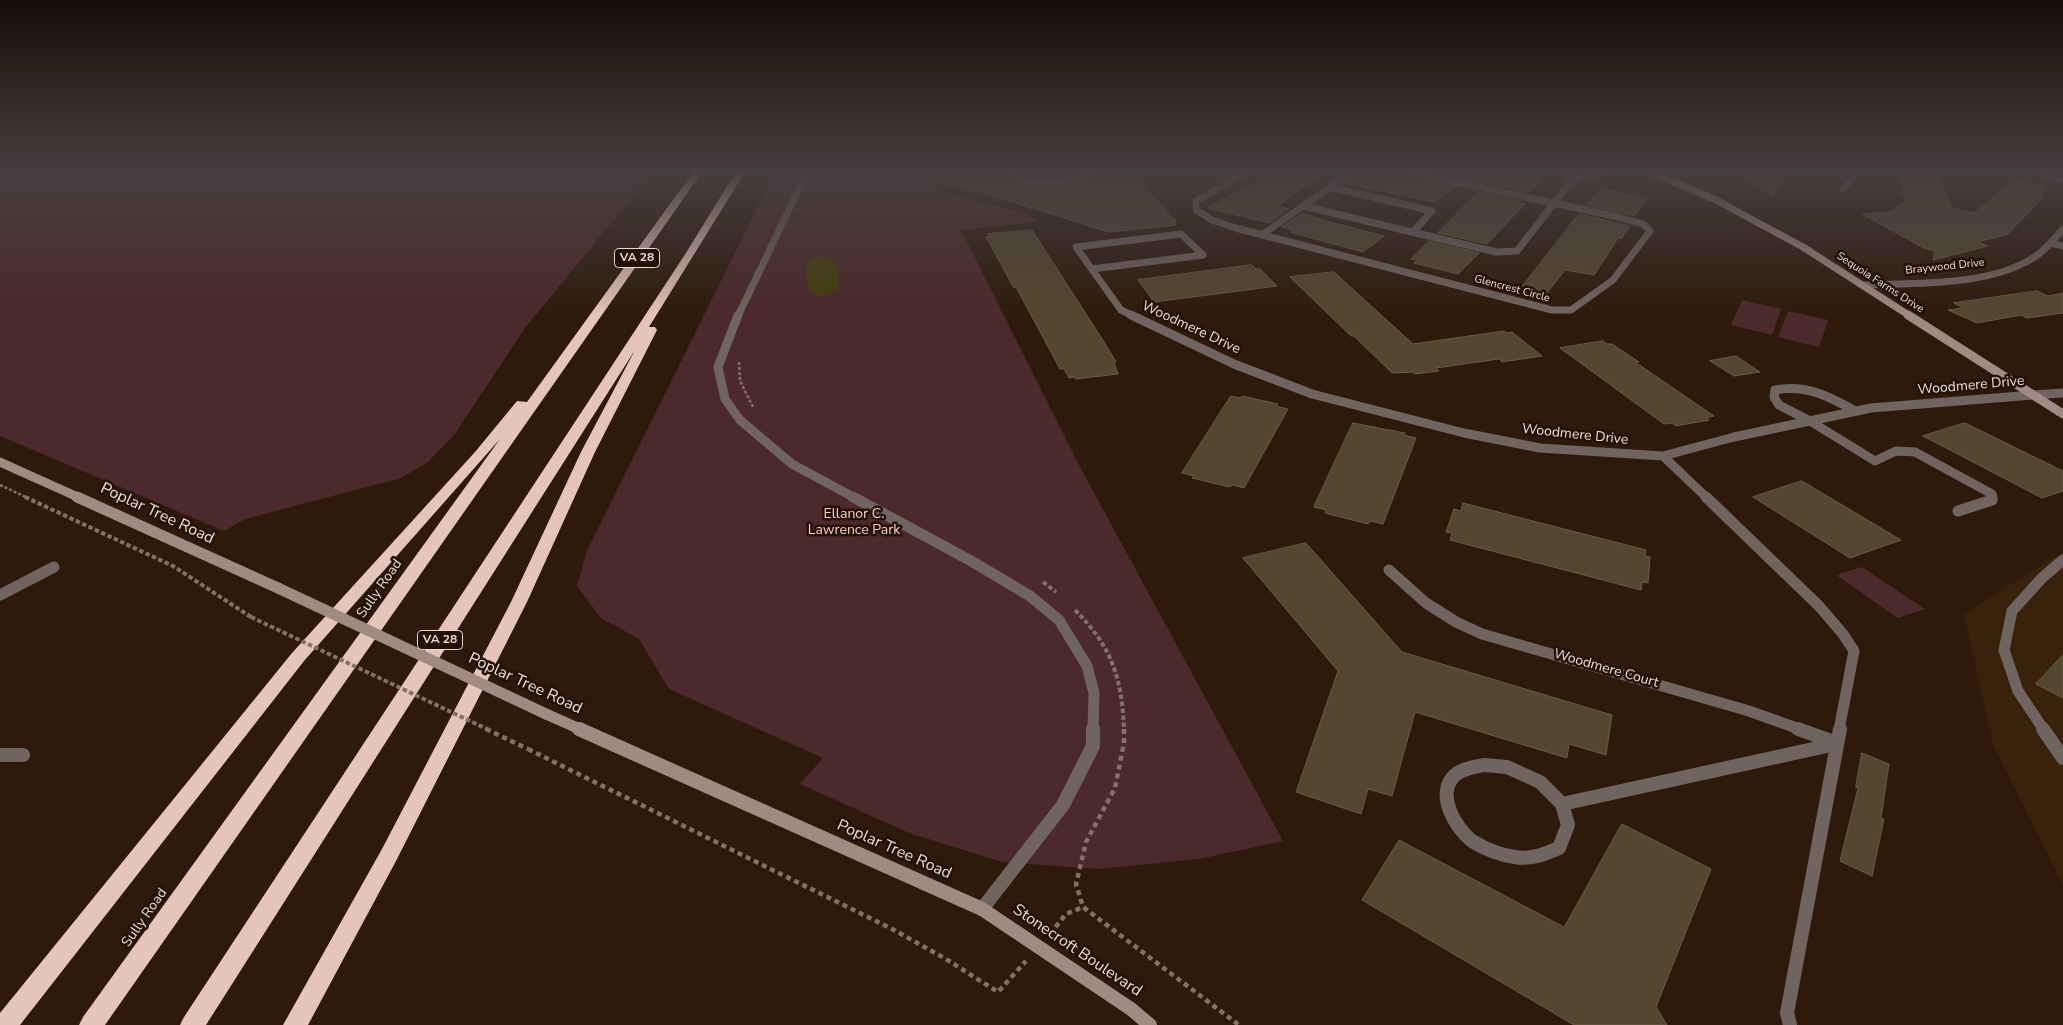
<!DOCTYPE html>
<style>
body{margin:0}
canvas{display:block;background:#2d1a0b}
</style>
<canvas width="2063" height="1025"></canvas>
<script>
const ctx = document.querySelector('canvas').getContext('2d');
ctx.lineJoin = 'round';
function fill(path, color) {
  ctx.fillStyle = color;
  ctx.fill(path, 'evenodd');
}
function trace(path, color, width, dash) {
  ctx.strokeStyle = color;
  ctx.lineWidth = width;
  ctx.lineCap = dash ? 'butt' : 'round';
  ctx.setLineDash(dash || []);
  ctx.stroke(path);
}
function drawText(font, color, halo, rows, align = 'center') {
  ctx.font = font + ' "Nunito Sans",sans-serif';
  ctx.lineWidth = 5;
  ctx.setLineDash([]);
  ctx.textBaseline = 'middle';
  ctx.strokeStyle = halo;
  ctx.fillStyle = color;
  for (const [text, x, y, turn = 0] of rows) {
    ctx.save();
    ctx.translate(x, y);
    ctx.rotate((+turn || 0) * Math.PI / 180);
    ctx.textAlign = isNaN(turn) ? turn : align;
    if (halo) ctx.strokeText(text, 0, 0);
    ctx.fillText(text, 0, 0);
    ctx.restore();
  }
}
const built = new Path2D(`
 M2063,552V886L1993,745L1964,614Z`);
const green = new Path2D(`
 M0,172H653L525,328L454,435L428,462L401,478L245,519L224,531L0,436Z
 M775,172H932L942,191L1029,215L1039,222L961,230L1080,467L1283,841L1199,859L1099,869L1002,862L909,833L800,784L823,758L669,689L639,639L601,618L577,586L587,551Z
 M1742,300L1781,309L1772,335L1731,325Z
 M1788,311L1828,320L1819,347L1778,337Z
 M1862,567L1925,609L1898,618L1836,575Z`);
const water = new Path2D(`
 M814,257H828L836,263L839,287C808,308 806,288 807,262Z`);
const building = new Path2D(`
 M925,172H1005L1007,176L1017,183L1040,188L1074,183L1096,177L1099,172H1121L1122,179L1134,175L1176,221H1173L1176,225L1109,232L977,191L975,192L925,177Z
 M1020,172H1074L1040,177Z
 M1272,172H1325L1277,206L1289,209L1269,223L1208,208L1248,185L1251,186Z
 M1353,172H1405L1409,177L1455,187L1434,202L1343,183Z
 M1436,172H1510L1539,178L1537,180L1540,181L1529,192L1472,180L1469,176L1466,179Z
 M1737,172H1785L1773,196Z
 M1900,172H1937L1952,208L1974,213L2014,180L2045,186L2041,199L2008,234L1978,242L1988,246L1933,260L1935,251L1924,248L1862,214L1890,212L1906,201L1902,190Z
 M1601,189L1647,198L1635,216L1587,205Z
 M1478,192L1521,201L1519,203L1525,204L1487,244L1438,233Z
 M1302,213L1326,221L1384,236L1363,252L1290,232L1293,230L1282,227Z
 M1579,214L1630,226L1621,239L1618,238L1594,275L1565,270L1547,293L1544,292L1540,297L1518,292Z
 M1032,230L1104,342L1116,362L1114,363L1118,374L1076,379L1075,377L1069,378L1064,369H1060L1016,287L1014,288L986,237H990L988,234Z
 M1429,241L1479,253L1458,274L1414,263L1417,260L1411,259Z
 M1252,265L1256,269H1260L1277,286L1154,302L1138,280Z
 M1334,272L1413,344L1504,331L1507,333L1512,332L1542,356L1502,362L1499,359L1436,368L1439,371L1415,374L1413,372L1392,373L1354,336H1351L1290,277Z
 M2037,291L2048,296L2063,293V313L2027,318L2021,315L1977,323L1948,310L1963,308L1954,303Z
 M1603,341L1607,344H1612L1639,362H1635L1714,416L1705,418L1709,420L1676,426L1672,423L1664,424L1560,348Z
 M1736,356L1760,372L1734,376L1710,361Z
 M1231,396L1241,398L1242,396L1278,404L1276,406L1288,409L1244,488L1232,485L1230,487L1192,478L1194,476L1182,473Z
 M1353,423L1405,433L1404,435L1416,438L1383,524L1370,521L1368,524L1325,513L1326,510L1314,507Z
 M1965,423L2063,471V491L2042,498L1923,436Z
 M1802,481L1901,540L1850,558L1753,497Z
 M1463,503L1646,550L1645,556L1650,557L1648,583L1642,582L1641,590L1450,540L1452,533L1446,532L1454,509L1461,511Z
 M1306,543L1402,652L1612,715L1606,755L1569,744L1567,758L1415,712L1392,796L1368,789L1361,814L1296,792L1338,671L1243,558Z
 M2063,655V698L2036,684Z
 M1862,753L1889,764L1881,818L1884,819L1872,876L1840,861L1858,788L1856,787Z
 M1622,824L1711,869L1656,1007L1667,1025H1574L1362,900L1399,840L1564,927Z`);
const pathFar2 = new Path2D(`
 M739,362L740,381L754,409
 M0,485L28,498`);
const pathFar1 = new Path2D(`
 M25,497L173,566L251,617
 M1043,582L1056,592
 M1075,610C1112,647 1122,678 1124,730`);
const path = new Path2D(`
 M1124,729V743L1115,788L1086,842L1076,884L1083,907L1239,1025
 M528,749L894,930L946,959L998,992L1026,961
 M1050,934L1066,914L1083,907`);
const laneFar3 = new Path2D(`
 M1330,187L1432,211L1413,232
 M2051,243L2063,246`);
const laneFar2 = new Path2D(`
 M2033,395L2063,393
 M1810,421L1875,461L1896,451L1915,452L1992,494V498`);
const laneFar1 = new Path2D(`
 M1958,511L1992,500V497
 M2044,730L2018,691L2004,650L2012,611L2042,578L2063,560`);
const lane = new Path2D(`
 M2043,729L2063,758
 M1484,765L1507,767L1540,782L1562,804L1568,825L1559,848C1545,854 1531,860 1515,857C1500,855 1485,849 1472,841C1455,828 1435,793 1455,775C1463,768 1475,767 1484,765Z
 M1562,804L1836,744`);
const streetFar3 = new Path2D(`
 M1010,172C1033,191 1068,180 1094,172
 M1246,172L1196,201V210L1212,220L1236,228L1552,310H1571L1613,280L1650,231L1643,224L1618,217L1410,172
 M1560,172L1581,177
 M2038,172L2063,180
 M1843,189L1853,177V172
 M1303,206L1496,252L1517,251L1568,185L1581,177L1610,172
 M1263,234L1330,187L1348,172
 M1092,269L1203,255L1181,234L1076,247L1121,310L1133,316
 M1863,285C1913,283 1981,286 2026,262C2042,254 2052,242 2063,229
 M738,316L807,172`);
const streetFar2 = new Path2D(`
 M738,315L718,367L725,399L740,420L792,464L855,498
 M1131,315L1234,364L1312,394L1464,433L1540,448L1663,456L1734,437L1871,408L2033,395
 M1810,421L1779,405L1774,397L1775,390C1805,384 1829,396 1855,411
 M1663,456L1707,498`);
const streetFar1 = new Path2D(`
 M853,497L973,562L1030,596L1059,620L1087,666L1094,693L1093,730
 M1706,497L1819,606L1843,634L1854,651L1839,730
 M1389,570L1426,603L1456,622L1482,634L1749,711L1802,730
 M0,595L54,567`);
const street = new Path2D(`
 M1798,729L1837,743
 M0,755H23
 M982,909L1063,805L1093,746V729
 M1790,1025L1787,1013L1840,729`);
const secondaryFar3 = new Path2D(`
 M1650,172L1716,200L1803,247L1910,316`);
const secondaryFar2 = new Path2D(`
 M1908,315L2063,414
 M0,462L80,498`);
const secondaryFar1 = new Path2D(`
 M77,497L278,588
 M546,714L582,730`);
const secondary = new Path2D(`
 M579,729L982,909L1131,1009L1150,1025`);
const highway = new Path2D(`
 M693,172H702L105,1025H79L83,1017L500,439L304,661L20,1025H0V1013L292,653L475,452L517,401L527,402Z
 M736,172H745L649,327H655L657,330L595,452L527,602L396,861L308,1025H283L382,849L511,602L581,452L635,350L206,1025H180L184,1017L684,256Z`);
const pathBridgeFar1 = new Path2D(`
 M251,617L489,730`);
const pathBridge = new Path2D(`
 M486,729L528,749`);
const secondaryBridge = new Path2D(`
 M278,588L546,714`);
const farStreetnames = [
 ["Braywood Drive",1945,267,-6],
 ["Sequoia Farms Drive",1880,283,33],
 ["Glencrest Circle",1512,289,15]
];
const shields = [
 [637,258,45],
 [440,640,45]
];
const shieldNames = [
 ["VA 28",637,258],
 ["VA 28",440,640]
];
const streetNames = [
 ["Woodmere Drive",1191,328,25],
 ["Woodmere Drive",1971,386,-5],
 ["Woodmere Drive",1575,435,6],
 ["Sully Road",380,589,-55],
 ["Woodmere Court",1606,669,16],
 ["Sully Road",145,918,-55]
];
const parkNames = [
 ["Ellanor C.",854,515],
 ["Lawrence Park",854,531]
];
const nearStreetnames = [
 ["Poplar Tree Road",157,514,25],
 ["Poplar Tree Road",525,684,25],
 ["Poplar Tree Road",894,850,24],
 ["Stonecroft Boulevard",1077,951,34]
];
fill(built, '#39210c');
fill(green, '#4c292c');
fill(water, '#453f0c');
fill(building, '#544730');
trace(building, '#685b43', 1);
trace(pathFar2, '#827265', 2.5, [3, 2]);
trace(pathFar1, '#827265', 4, [4.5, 2.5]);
trace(path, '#827265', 4.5, [5, 4]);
trace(laneFar3, '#706460', 7);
trace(laneFar2, '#706460', 9);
trace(laneFar1, '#706460', 11);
trace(lane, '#706460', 14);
trace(streetFar3, '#706460', 7);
trace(streetFar2, '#706460', 9);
trace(streetFar1, '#706460', 11);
trace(street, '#706460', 14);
trace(secondaryFar3, '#9f8b84', 7);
trace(secondaryFar2, '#9f8b84', 9);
trace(secondaryFar1, '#9f8b84', 11);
trace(secondary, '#9f8b84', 14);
fill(highway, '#e5c4bb');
trace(pathBridgeFar1, '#827265', 4, [4.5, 2.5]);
trace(pathBridge, '#827265', 4.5, [5, 4]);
trace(secondaryBridge, '#9f8b84', 11);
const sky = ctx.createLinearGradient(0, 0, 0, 316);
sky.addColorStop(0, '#190e06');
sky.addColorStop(0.54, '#463e3f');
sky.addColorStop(1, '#463e3f00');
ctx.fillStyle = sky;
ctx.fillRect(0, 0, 2063, 316);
drawText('11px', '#e9dcd2', '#231103', farStreetnames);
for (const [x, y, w] of shields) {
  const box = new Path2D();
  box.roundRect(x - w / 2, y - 9.5, w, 19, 4);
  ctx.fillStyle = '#231103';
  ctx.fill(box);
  trace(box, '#e9dcd2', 1);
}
drawText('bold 12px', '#e9dcd2', null, shieldNames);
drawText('14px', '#e9dcd2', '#231103', streetNames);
drawText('14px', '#fdc9cc', '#231103', parkNames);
drawText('16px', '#e9dcd2', '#231103', nearStreetnames);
</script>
